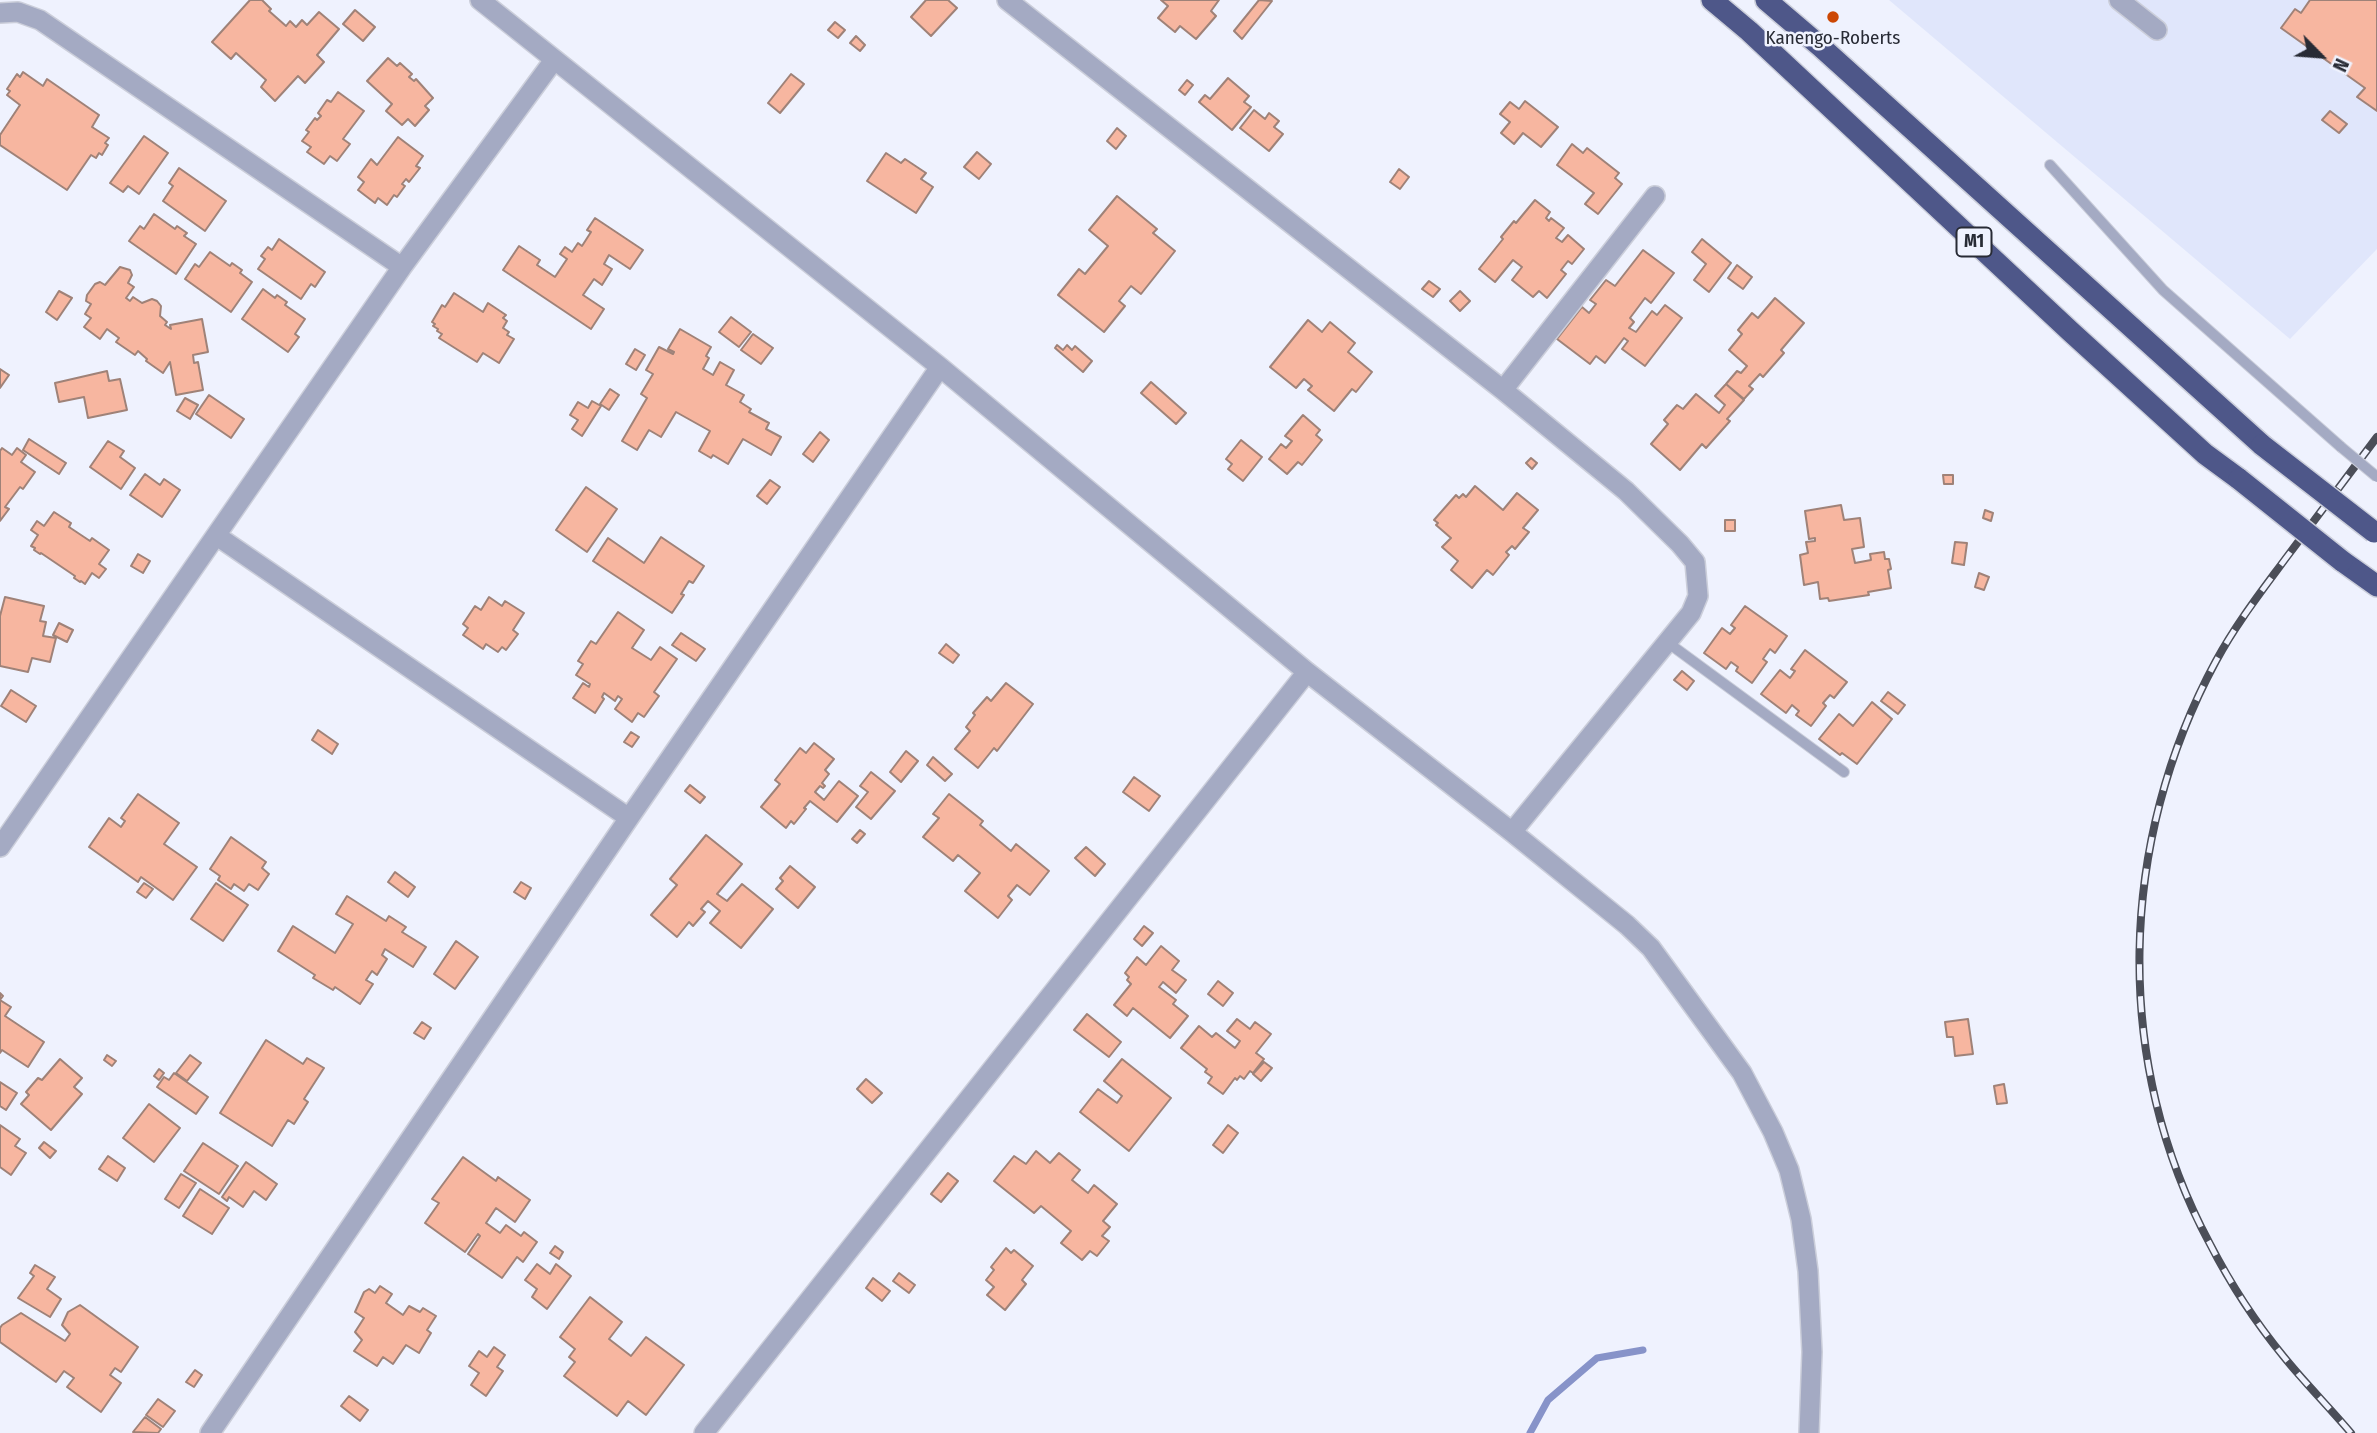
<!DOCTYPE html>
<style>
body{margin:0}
#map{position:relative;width:2377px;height:1433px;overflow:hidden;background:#eff2fe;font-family:"Fira Sans Condensed",sans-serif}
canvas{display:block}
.north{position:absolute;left:2286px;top:21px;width:70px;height:70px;-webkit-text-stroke:5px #eff2fe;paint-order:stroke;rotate:115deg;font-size:19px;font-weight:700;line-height:28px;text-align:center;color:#282b35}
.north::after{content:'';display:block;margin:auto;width:24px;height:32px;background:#282b35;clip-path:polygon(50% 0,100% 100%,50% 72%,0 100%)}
</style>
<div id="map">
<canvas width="2377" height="1433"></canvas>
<div class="north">N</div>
</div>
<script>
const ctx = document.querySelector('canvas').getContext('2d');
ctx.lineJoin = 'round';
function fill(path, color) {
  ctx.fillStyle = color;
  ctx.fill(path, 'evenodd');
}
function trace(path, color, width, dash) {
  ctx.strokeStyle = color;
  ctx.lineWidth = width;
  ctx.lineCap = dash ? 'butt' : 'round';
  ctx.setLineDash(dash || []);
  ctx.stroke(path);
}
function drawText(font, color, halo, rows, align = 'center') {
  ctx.font = font + ' "Fira Sans Condensed",sans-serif';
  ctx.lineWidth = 5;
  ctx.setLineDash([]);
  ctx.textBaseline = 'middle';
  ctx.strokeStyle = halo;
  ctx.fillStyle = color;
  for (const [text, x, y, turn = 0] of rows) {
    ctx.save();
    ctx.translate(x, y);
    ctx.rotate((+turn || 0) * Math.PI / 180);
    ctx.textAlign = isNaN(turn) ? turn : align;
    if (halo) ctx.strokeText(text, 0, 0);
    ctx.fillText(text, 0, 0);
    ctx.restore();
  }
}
const built = new Path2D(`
 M1889,0H2377V249L2290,339Z`);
const stream = new Path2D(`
 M1530,1433L1548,1400L1597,1358L1643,1350`);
const building = new Path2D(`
 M250,0H262L271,9L269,11L286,26L290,21L296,27L302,20L307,25L319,12L339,29L317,55L324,62L305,83L298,76L275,101L261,87L266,80L236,53L231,59L212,42Z
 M926,0H948L957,8L931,36L911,17Z
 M1161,0H1219L1211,11L1216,16L1196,39L1180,26L1175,32L1158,18L1168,6Z
 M1259,0L1272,1L1242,39L1234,31Z
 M2310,0H2377V111L2357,97L2365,88L2281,28L2295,9L2301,13Z
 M355,10L375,27L363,41L343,24Z
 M835,22L845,30L838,38L828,30Z
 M856,36L865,45L860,51L850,43Z
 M388,58L397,66L400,63L412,74L409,77L414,81L416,79L433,98L425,106L429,110L415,126L408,119L402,125L386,111L392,104L367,81Z
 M23,72L43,86L47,79L99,115L92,127L109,138L105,143L108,145L102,155L99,153L96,158L91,155L67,190L0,145V135L20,105L7,95L10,91L7,89L17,74L20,77Z
 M791,74L804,84L780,113L768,103Z
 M1228,78L1249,96L1244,102L1251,107L1232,130L1199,102L1205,95L1210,99Z
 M1187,80L1193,85L1185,95L1179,90Z
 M338,92L364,111L343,139L350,144L337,161L330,156L324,164L307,152L311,147L302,141L309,132L306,130L315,118L317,120L321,116L318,113L327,100L331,102Z
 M1525,101L1558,127L1541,147L1523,133L1514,144L1501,133L1510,122L1500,114L1510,102L1519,109Z
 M1254,110L1265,119L1269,113L1279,121L1274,127L1283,134L1269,151L1240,128Z
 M2330,111L2347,124L2339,133L2322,120Z
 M1117,128L1126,136L1116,149L1107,141Z
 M144,136L168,153L139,194L128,186L123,192L110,183Z
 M398,137L423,156L416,166L420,168L409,182L406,179L402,184L405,186L397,197L394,195L387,205L378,198L375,203L358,190L364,182L358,177L371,159L377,165Z
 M1572,144L1583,153L1587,148L1619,173L1615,178L1622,184L1598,214L1585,204L1594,193L1557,165Z
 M977,152L991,164L979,179L964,167Z
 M886,153L901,163L905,159L926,173L921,179L933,187L916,213L867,181Z
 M179,168L226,201L205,231L163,201L173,186L169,183Z
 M1399,169L1409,177L1400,189L1390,182Z
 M1117,196L1157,229L1153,233L1175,251L1141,294L1131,286L1119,301L1125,306L1104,332L1058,295L1079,269L1085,274L1108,246L1089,230Z
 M1535,200L1550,212L1546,218L1549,221L1551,218L1564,228L1556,238L1562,242L1568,235L1584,249L1572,264L1568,261L1561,270L1566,274L1547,298L1539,291L1533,297L1512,280L1522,267L1513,260L1495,282L1479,269L1503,239L1501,237L1514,221L1516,223Z
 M154,214L175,229L177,226L187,233L184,236L196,244L176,274L129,241L140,226L144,229Z
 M595,218L643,250L630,269L609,255L604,264L612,269L602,285L594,279L583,295L604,309L591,329L503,270L519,246L540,260L537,265L555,277L567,259L560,254L565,247L572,252L578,243L582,246L591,232L587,230Z
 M279,239L325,272L315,287L311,284L301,299L258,269L265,259L261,256L268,247L272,250Z
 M1702,239L1731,263L1709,292L1694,280L1706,264L1692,252Z
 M1643,250L1674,273L1651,303L1645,298L1630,318L1634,322L1629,328L1636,332L1652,311L1657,315L1665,305L1682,318L1645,366L1622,349L1628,341L1624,338L1605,363L1596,356L1590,364L1557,339L1582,307L1589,313L1596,304L1590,300L1606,280L1615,286Z
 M210,252L230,266L232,263L242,270L240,273L252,282L231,312L185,279L195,264L199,267Z
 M1737,265L1752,277L1743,289L1728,278Z
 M120,267L130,270L132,275L128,283L134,287L126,298L130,301L133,297L142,303L152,299L157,301L161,306L160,316L167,322L165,325L171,329L170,325L202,319L208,352L193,355L194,363L198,362L203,390L176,395L170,362L163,373L146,361L147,359L138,351L135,355L116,342L119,338L107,329L100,339L84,327L91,318L85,314L91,304L86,301L87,295L95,284L100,282L105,285Z
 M1429,281L1440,289L1433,297L1422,289Z
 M263,289L275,298L277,295L287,302L285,305L305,319L295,334L299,337L288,352L242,319Z
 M59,291L72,298L57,320L46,312Z
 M1460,291L1470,301L1460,311L1450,301Z
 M454,293L483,312L488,303L506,315L503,318L507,321L503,328L509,332L507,335L514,339L499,363L483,353L477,362L439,338L442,334L437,331L438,329L433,326L435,324L432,322L442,305L445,307Z
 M1775,298L1804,323L1781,350L1784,353L1763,377L1760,374L1749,386L1753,389L1744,399L1726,384L1737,371L1741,373L1747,366L1729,350L1742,334L1738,330L1752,313L1758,318Z
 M731,317L751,332L739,347L719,332Z
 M1308,320L1322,332L1330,322L1355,343L1348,352L1372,372L1356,392L1352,389L1334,411L1308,390L1312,386L1304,379L1296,388L1270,367Z
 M680,329L711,347L706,356L709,358L703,369L713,375L720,362L734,370L726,385L744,395L740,402L751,409L749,412L769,423L766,429L781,437L771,455L743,439L728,464L713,455L711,458L699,451L710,431L676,412L661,437L649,430L637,450L622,441L647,398L641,394L653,374L646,370L659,347L673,354L674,352L668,349Z
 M753,334L773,348L761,364L741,350Z
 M1057,345L1063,350L1067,345L1072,350L1075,346L1092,361L1083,372L1055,348Z
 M635,349L645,355L636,370L626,364Z
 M0,369L9,375L0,388Z
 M107,371L109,381L120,379L127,410L88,418L84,397L59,402L55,383Z
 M1151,382L1186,413L1176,424L1141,393Z
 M1726,384L1744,400L1727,419L1730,421L1706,448L1702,444L1680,470L1651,444L1668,424L1664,420L1677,405L1683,409L1696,394L1719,413L1725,405L1715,396Z
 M610,389L619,395L609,410L600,404Z
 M209,395L244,419L231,438L196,414Z
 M185,398L198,405L190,419L177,411Z
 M592,401L601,406L582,436L572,429L578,420L570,415L578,402L588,408Z
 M1303,415L1320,430L1316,435L1322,440L1302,465L1298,462L1287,474L1269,459L1281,444L1286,448L1292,441L1285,436Z
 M820,432L829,440L813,462L803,454Z
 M29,439L66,463L59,474L23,450Z
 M1241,440L1262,457L1243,481L1228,469L1232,464L1226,459Z
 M108,441L124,451L120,457L135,468L121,489L90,467Z
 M2,448L12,455L17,448L26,455L21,462L35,472L23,489L20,487L5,507L9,509L0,521V451Z
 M1531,458L1537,463L1532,469L1526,463Z
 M145,474L160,485L164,479L180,490L162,517L130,495Z
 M1943,475H1953V484H1944Z
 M770,480L780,487L767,504L757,496Z
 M1475,486L1503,510L1517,493L1538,510L1523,528L1529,532L1515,549L1512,546L1506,552L1509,555L1493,575L1487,570L1472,588L1451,570L1458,561L1442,547L1451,538L1436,525L1438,523L1434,520L1456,495L1459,498L1463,494L1466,497Z
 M586,487L617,509L587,552L556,530Z
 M1841,505L1844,520L1860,518L1864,547L1852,549L1855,563L1871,560L1870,554L1884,552L1885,559H1889L1891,569L1888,570L1891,588L1868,592L1869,595L1829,601L1828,598L1820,599L1818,582L1804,585L1800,555L1808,553L1806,542L1815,541V538L1809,539L1805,511Z
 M1985,510L1993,513L1991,521L1983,518Z
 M54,512L71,523L69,527L90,541L92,538L109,550L99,564L106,569L99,578L92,573L85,584L81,581L80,582L74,578L75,576L41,553L40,554L34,550L35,548L31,546L38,535L31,530L37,521L44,526Z
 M1725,520H1735V531H1725Z
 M661,537L704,566L693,583L689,581L681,594L684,595L672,613L593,561L608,538L644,563Z
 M1955,542L1967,543L1964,565L1952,563Z
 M138,554L150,561L143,573L131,566Z
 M1979,573L1989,577L1984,590L1975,587Z
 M5,597L44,606L40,621L46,622L43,636L56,638L50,662L32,658L28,672L0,666V616Z
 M489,597L502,606L505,601L524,613L513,630L518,634L506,650L502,647L498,652L486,644L483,649L463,635L468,628L463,624L475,606L481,610Z
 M1745,606L1787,636L1775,653L1770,649L1763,659L1767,662L1752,683L1736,671L1738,667L1731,662L1726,669L1704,653L1722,628L1730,634L1735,628L1731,625Z
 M618,612L644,630L632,648L651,660L660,647L677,659L654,692L659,696L644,717L638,713L632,722L615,709L622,699L618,696L615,701L604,693L602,697L604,699L595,713L573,698L583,683L589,687L590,684L576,675L583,664L578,661L591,641L596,644Z
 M59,623L73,630L67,642L53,635Z
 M681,633L705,649L696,661L672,645Z
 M946,644L959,655L953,663L939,653Z
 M1805,650L1847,682L1834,698L1830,695L1823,703L1826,706L1811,726L1796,715L1799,711L1792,705L1786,713L1761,694L1780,670L1790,678L1795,671L1791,669Z
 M1682,671L1694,681L1687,690L1674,680Z
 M1006,683L1033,704L997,751L994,748L978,768L955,749L970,731L966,727L975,715L973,713L987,697L991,701Z
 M11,690L36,706L26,722L1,706Z
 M1888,692L1905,705L1898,714L1881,701Z
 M1872,702L1892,719L1857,764L1842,753L1840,755L1819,739L1839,714L1853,726Z
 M318,730L338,744L332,754L312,740Z
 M631,732L639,737L632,747L624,742Z
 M814,743L834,759L825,770L829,774L822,783L825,786L823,788L820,786L815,792L824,800L839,781L858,796L837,822L810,801L804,808L806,809L794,824L791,821L786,828L761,807L780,784L775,780L800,748L806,753Z
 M906,751L918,761L901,782L890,772Z
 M933,757L952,774L945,781L927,765Z
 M871,772L895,791L871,819L856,807L868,792L860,786Z
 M1134,777L1160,796L1149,811L1123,792Z
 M690,785L705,797L700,803L685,791Z
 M138,794L179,823L164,844L197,867L173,900L141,877L138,882L89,847L109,818L121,827L125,821L121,818Z
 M949,794L983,821L980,825L1011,851L1016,844L1049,871L1030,895L1017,885L1008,896L1012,900L998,918L965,891L980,873L958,855L953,861L923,837L939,818L933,814Z
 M860,830L865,834L857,843L852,839Z
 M706,835L742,864L717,894L727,901L742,884L773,909L741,948L710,923L720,911L708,901L701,909L705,912L693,926L689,922L677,937L651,915L677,885L670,879Z
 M231,837L266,862L262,868L269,874L258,890L249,884L244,891L234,884L231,889L218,880L220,876L210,869Z
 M1086,847L1105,864L1095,876L1075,858Z
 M790,866L815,887L798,908L776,889L783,881L780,878Z
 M395,872L415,887L408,897L388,882Z
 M521,882L531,888L525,899L514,892Z
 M144,883L153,889L146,898L137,892Z
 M216,883L248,905L223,941L191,919Z
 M347,896L386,921L389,916L406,927L402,932L426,947L413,967L385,949L382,955L387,959L377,975L372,971L366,980L373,984L360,1004L335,987L333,990L313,978L315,975L278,951L293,926L335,953L353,924L336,914Z
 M1144,926L1153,933L1142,946L1134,939Z
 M456,941L478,957L455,989L434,974Z
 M1161,946L1179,961L1172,970L1186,980L1176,993L1163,982L1159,987L1176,1000L1173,1004L1188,1016L1170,1038L1133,1008L1127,1016L1114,1005L1131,984L1127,980L1129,977L1125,973L1137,957L1146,965Z
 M1218,981L1233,993L1223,1006L1208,994Z
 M0,993L3,996L0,1000L11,1007L5,1016L44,1042L28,1067L2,1050L0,1053Z
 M1087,1014L1121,1042L1109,1057L1074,1030Z
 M1237,1019L1250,1029L1255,1022L1271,1034L1256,1053L1264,1059L1253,1073L1250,1071L1244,1079L1240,1076L1237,1080L1235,1078L1223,1094L1208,1083L1212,1077L1205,1072L1207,1069L1181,1048L1199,1026L1212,1037L1216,1033L1235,1048L1240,1041L1227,1031Z
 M1968,1019L1973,1054L1955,1056L1953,1037H1947L1945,1022Z
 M422,1022L431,1028L424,1039L414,1033Z
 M266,1040L303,1064L307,1058L324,1068L304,1099L308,1102L294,1124L288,1120L272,1146L220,1113Z
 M107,1055L116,1061L112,1066L104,1060Z
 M190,1055L201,1063L187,1081L176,1073Z
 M60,1059L82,1078L74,1087L82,1094L51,1130L21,1104L29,1095L26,1092L38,1078L42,1080Z
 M1122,1059L1171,1098L1129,1151L1080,1112L1098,1089L1117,1103L1122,1096L1104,1081Z
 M1264,1062L1272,1068L1261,1081L1253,1074Z
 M159,1069L164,1073L159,1080L154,1076Z
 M174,1073L208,1097L196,1114L157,1087L164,1077L169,1080Z
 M866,1079L882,1093L872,1103L857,1089Z
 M0,1082L17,1093L6,1110L0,1106Z
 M2004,1084L2007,1103L1997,1104L1994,1086Z
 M149,1104L180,1128L154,1162L123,1138Z
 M0,1125L20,1139L15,1146L26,1153L11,1175L0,1167Z
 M1228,1125L1238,1133L1223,1153L1213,1145Z
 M44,1142L56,1151L50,1158L39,1148Z
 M203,1143L238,1166L219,1194L184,1171Z
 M1036,1151L1050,1163L1059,1153L1080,1170L1072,1180L1088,1193L1094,1185L1117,1204L1103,1221L1110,1227L1102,1236L1109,1241L1097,1256L1090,1251L1082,1260L1061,1243L1071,1231L1041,1206L1034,1213L994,1181L1014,1156L1026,1164Z
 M108,1156L125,1168L117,1181L99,1169Z
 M463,1157L496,1181L498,1177L530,1200L515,1222L496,1208L486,1223L500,1233L506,1225L521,1236L524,1232L537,1242L523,1262L517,1257L502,1278L468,1254L480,1236L478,1234L465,1252L425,1223L439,1203L432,1199Z
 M246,1162L277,1184L266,1200L254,1191L243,1207L229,1197L227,1201L222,1197Z
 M948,1173L958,1181L941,1202L931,1194Z
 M181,1174L196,1183L179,1208L165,1199Z
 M200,1189L229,1208L212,1234L183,1216Z
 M555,1246L563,1252L559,1259L550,1253Z
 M1006,1248L1011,1253L1014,1250L1033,1266L1022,1280L1026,1284L1005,1310L987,1295L994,1287L986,1280L994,1270L991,1267Z
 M537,1264L550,1274L556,1264L571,1276L547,1309L532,1297L537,1289L525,1280Z
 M35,1265L55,1277L47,1289L61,1299L50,1317L18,1298L34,1276L30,1273Z
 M899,1273L915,1285L909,1293L893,1281Z
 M873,1278L890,1291L882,1301L866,1288Z
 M380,1286L392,1294L386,1303L403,1315L409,1306L420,1312L423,1308L436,1316L427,1330L431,1333L419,1353L406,1345L393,1364L383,1357L377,1366L354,1351L362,1340L355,1332L364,1318L355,1312L364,1292L369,1289L375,1293Z
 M590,1297L622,1322L609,1339L631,1356L646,1337L684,1365L646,1415L628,1401L617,1416L564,1376L575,1362L569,1357L575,1349L560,1337Z
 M80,1305L138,1347L121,1372L115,1368L110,1375L121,1383L101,1412L67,1387L74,1378L64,1371L56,1382L0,1342V1328L2,1325L21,1313L65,1341L70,1334L62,1325L68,1312Z
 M494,1347L505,1355L497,1367L503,1371L486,1396L471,1385L479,1373L469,1366L479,1351L487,1357Z
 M195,1370L202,1375L194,1387L186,1382Z
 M349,1396L368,1410L360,1421L341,1406Z
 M158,1399L175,1411L163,1427L146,1415Z
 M145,1417L161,1429L158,1433L133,1432Z`);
const lane = new Path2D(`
 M2050,165L2163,290L2341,447
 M1667,642L1844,772`);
const street = new Path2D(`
 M480,0L940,367L1307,672L1512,832L1627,925L1651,948L1742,1073L1773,1132L1789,1170L1801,1219L1808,1271L1812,1352L1809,1433
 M1007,0L1503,390L1626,491L1680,544L1695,562L1698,596L1691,613L1512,832
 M2119,0L2157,30
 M0,13L18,12L40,20L402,267
 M1503,390L1655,196
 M217,536L629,818
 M0,847L402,267L554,60
 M210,1433L629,818L940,367
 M704,1433L1307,672`);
const highway = new Path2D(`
 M1712,0L1749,31L2070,331L2205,454L2239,479
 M1766,0L1820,46L2262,445
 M2342,561L2377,586`);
const rail = new Path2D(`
 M2351,1433C2329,1407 2305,1383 2284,1357C2256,1323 2230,1283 2210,1244C2112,1062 2118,842 2216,661C2236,624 2261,592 2286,558C2316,518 2347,477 2377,437`);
const laneBridge = new Path2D(`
 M2341,447L2377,477`);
const highwayBridge = new Path2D(`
 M2262,445L2374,532
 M2239,479L2342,561`);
const markers = [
 [1833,17,7,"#cc4704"]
];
const shields = [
 [1974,242,35]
];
const shieldNames = [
 ["M1",1974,242]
];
const poiNames = [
 ["Kanengo-Roberts",1833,39]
];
fill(built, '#e0e6fb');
trace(stream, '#8793c9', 7);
fill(building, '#f7b6a0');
trace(building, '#9f8278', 2);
trace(lane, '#cbceda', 12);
trace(street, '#cbceda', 22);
trace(highway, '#cbceda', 24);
trace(lane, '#a4aac3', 10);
trace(street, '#a4aac3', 19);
trace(highway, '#4e5789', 21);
trace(rail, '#4b4e58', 8);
trace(rail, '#eff2fe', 5, [16]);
trace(laneBridge, '#cbceda', 12, []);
trace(highwayBridge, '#cbceda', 24, []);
trace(laneBridge, '#a4aac3', 10);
trace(highwayBridge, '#4e5789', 21);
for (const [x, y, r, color] of markers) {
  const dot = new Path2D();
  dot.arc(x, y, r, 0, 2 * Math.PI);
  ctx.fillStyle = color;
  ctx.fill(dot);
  trace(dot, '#eff2fe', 2.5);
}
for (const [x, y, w] of shields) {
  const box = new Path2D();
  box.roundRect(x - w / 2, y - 14.5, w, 29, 5);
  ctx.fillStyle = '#eff2fe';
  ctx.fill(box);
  trace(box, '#282b35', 2);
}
drawText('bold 18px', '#282b35', null, shieldNames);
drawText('19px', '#282b35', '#eff2fe', poiNames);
</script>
